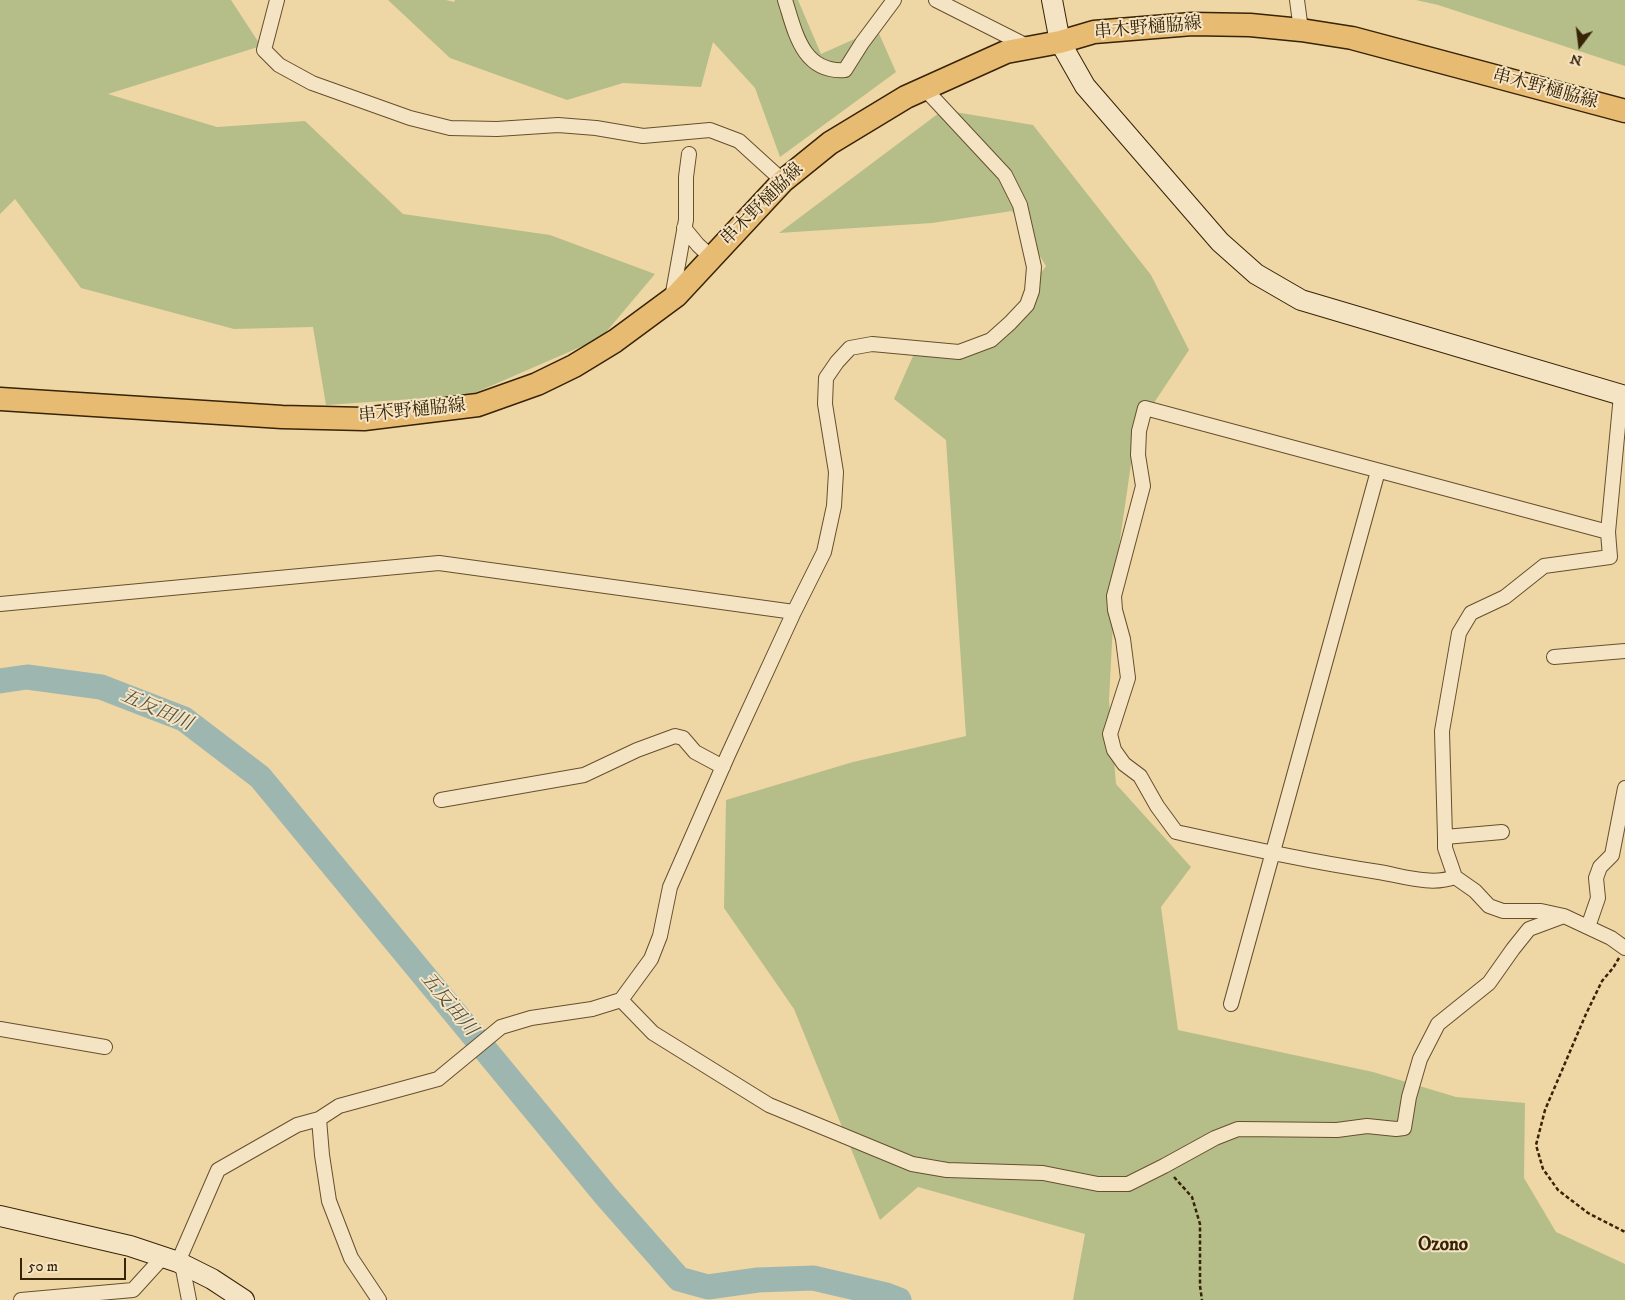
<!DOCTYPE html>
<meta charset="utf-8">
<style>
body{margin:0}
#map{position:relative;width:1625px;height:1300px;overflow:hidden;background:#efd6a5;font-family:"IM FELL DW Pica",serif}
canvas{display:block}
.north{position:absolute;left:1555px;top:20px;width:50px;height:50px;-webkit-text-stroke:4px #f5e4c4;paint-order:stroke;rotate:195deg;font-size:14px;font-weight:700;line-height:20px;text-align:center;color:#372306}
.north::after{content:'';display:block;margin:auto;width:18px;height:22px;background:#372306;clip-path:polygon(50% 0,100% 100%,50% 72%,0 100%)}
.scale{position:absolute;left:20px;top:1258px;width:106px;height:22px;box-sizing:border-box;border:2px solid #372306;border-top:0;padding-left:6px;font-size:15px;line-height:18px;white-space:nowrap;color:#372306;-webkit-text-stroke:4px #f5e4c4;paint-order:stroke}
</style>
<div id="map">
<canvas width="1625" height="1300"></canvas>
<div class="north">N</div>
<div class="scale">50 m</div>
</div>
<script>
const ctx = document.querySelector('canvas').getContext('2d');
ctx.lineJoin = 'round';
function fill(path, color) {
  ctx.fillStyle = color;
  ctx.fill(path, 'evenodd');
}
function trace(path, color, width, dash) {
  ctx.strokeStyle = color;
  ctx.lineWidth = width;
  ctx.lineCap = dash ? 'butt' : 'round';
  ctx.setLineDash(dash || []);
  ctx.stroke(path);
}
function drawText(font, color, halo, rows, align = 'center') {
  ctx.font = font + ' "IM FELL DW Pica","Noto Serif JP",serif';
  ctx.lineWidth = 4;
  ctx.setLineDash([]);
  ctx.textBaseline = 'middle';
  ctx.strokeStyle = halo;
  ctx.fillStyle = color;
  for (const [text, x, y, turn = 0] of rows) {
    ctx.save();
    ctx.translate(x, y);
    ctx.rotate((+turn || 0) * Math.PI / 180);
    ctx.textAlign = isNaN(turn) ? turn : align;
    if (halo) ctx.strokeText(text, 0, 0);
    ctx.fillText(text, 0, 0);
    ctx.restore();
  }
}
const green = new Path2D(`
 M0,0H231L261,46L108,94L217,127L305,121L403,214L550,235L655,274L601,338L470,395L326,405L313,327L234,329L81,288L15,199L0,214Z
 M388,0H446L454,2L455,0H798L821,54L877,29L896,72L780,157L755,88L713,42L701,87L623,83L567,100L450,58Z
 M1416,0H1625V66L1438,5Z
 M943,110L1033,125L1151,275L1189,350L1136,430L1116,567L1109,700L1116,784L1191,867L1161,907L1178,1030L1373,1072L1456,1097L1525,1103L1524,1178L1556,1232L1625,1264V1300H1073L1085,1234L918,1187L880,1220L794,1009L724,908L726,800L853,762L966,736L946,440L894,399L913,356L996,335L1046,266L1012,211L932,223L779,233Z`);
const river = new Path2D(`
 M0,681L27,677L101,687L184,719L260,777L606,1196L679,1279L708,1287L758,1280L813,1278L886,1295L899,1300`);
const path = new Path2D(`
 M1619,958L1613,968L1602,981L1586,1014L1545,1110L1536,1145L1543,1169L1558,1190L1588,1213L1625,1232
 M1174,1177L1192,1197L1200,1224V1286L1202,1300`);
const street = new Path2D(`
 M277,0L264,50L279,65L312,83L410,118L450,128L497,129L558,125L596,128L643,136L710,130L739,141L783,181
 M785,0C795,31 802,73 845,70L862,43L894,0
 M936,0L1029,47
 M1297,0L1301,30
 M684,228L698,245L711,257
 M672,298L686,220V177L689,154
 M1621,395L1608,532L1610,557L1544,566L1505,597L1471,613L1459,633L1442,731L1445,837V848L1455,877L1475,891L1489,906L1503,911H1541L1564,916L1611,938L1625,948
 M0,604L439,563L794,612
 M1554,657L1625,651
 M441,800L584,775L637,750L675,736L683,738L695,752L723,767
 M1445,837L1502,832
 M1455,877C1431,886 1403,876 1379,872C1311,862 1244,847 1176,832L1157,806L1140,776L1124,764L1114,750L1110,734L1128,678L1123,639L1115,610L1114,596L1143,486L1138,455L1139,431L1145,408L1608,532
 M1588,927L1598,898L1596,878L1600,867L1612,855L1625,788
 M621,1000L653,1033L769,1105L912,1164L947,1170L1043,1173L1098,1184H1128L1164,1166L1215,1138L1238,1129L1337,1130L1367,1126L1396,1129L1404,1128L1409,1097L1420,1059L1438,1024L1489,983L1513,949L1529,929L1564,916
 M1231,1004L1378,471
 M0,1029L105,1047
 M319,1119L322,1155L329,1201L351,1258L379,1300
 M178,1262L218,1170L297,1125L319,1119L339,1106L438,1079L501,1027L531,1018L592,1009L621,1000L651,959L660,936L670,887L728,755L794,612L824,552L834,506L836,472L825,404L826,378L837,362L850,348L872,344L959,352L991,340L1010,323L1027,305L1032,291L1034,267L1020,205L1005,175L924,88
 M182,1264L189,1300
 M21,1300L133,1290L163,1257`);
const secondary = new Path2D(`
 M1052,0L1060,42L1085,86L1220,242L1256,274L1301,300L1625,396
 M0,1216L130,1246L178,1262L212,1279L244,1300`);
const primary = new Path2D(`
 M0,399L282,417L364,419L478,405L537,384L574,366L615,341L676,296L783,181L830,143L906,97L1006,52L1060,42L1094,32L1192,24L1250,25L1301,30L1352,38L1625,111`);
const streetNames = [
 ["串木野樋脇線",1148,29,-5],
 ["串木野樋脇線",1545,90,15],
 ["串木野樋脇線",763,205,-45],
 ["串木野樋脇線",412,412,-6]
];
const waterNames = [
 ["五反田川",156,711,24],
 ["五反田川",448,1005,50]
];
const neighbourhoodNames = [
 ["Ozono",1443,1246]
];
fill(green, '#b5be89');
trace(river, '#9db7b0', 25);
trace(street, '#65502e', 16);
trace(secondary, '#372306', 22);
trace(primary, '#372306', 25);
trace(path, '#372306', 2.5, [4, 2.5]);
trace(street, '#f5e4c4', 14);
trace(secondary, '#f5e4c4', 20);
trace(primary, '#e8bb72', 22);
drawText('18px', '#372306', '#f5e4c4', streetNames);
drawText('italic 19px', '#564f39', '#f5e4c4', waterNames);
drawText('bold 19px', '#372306', '#f5e4c4', neighbourhoodNames);
</script>
